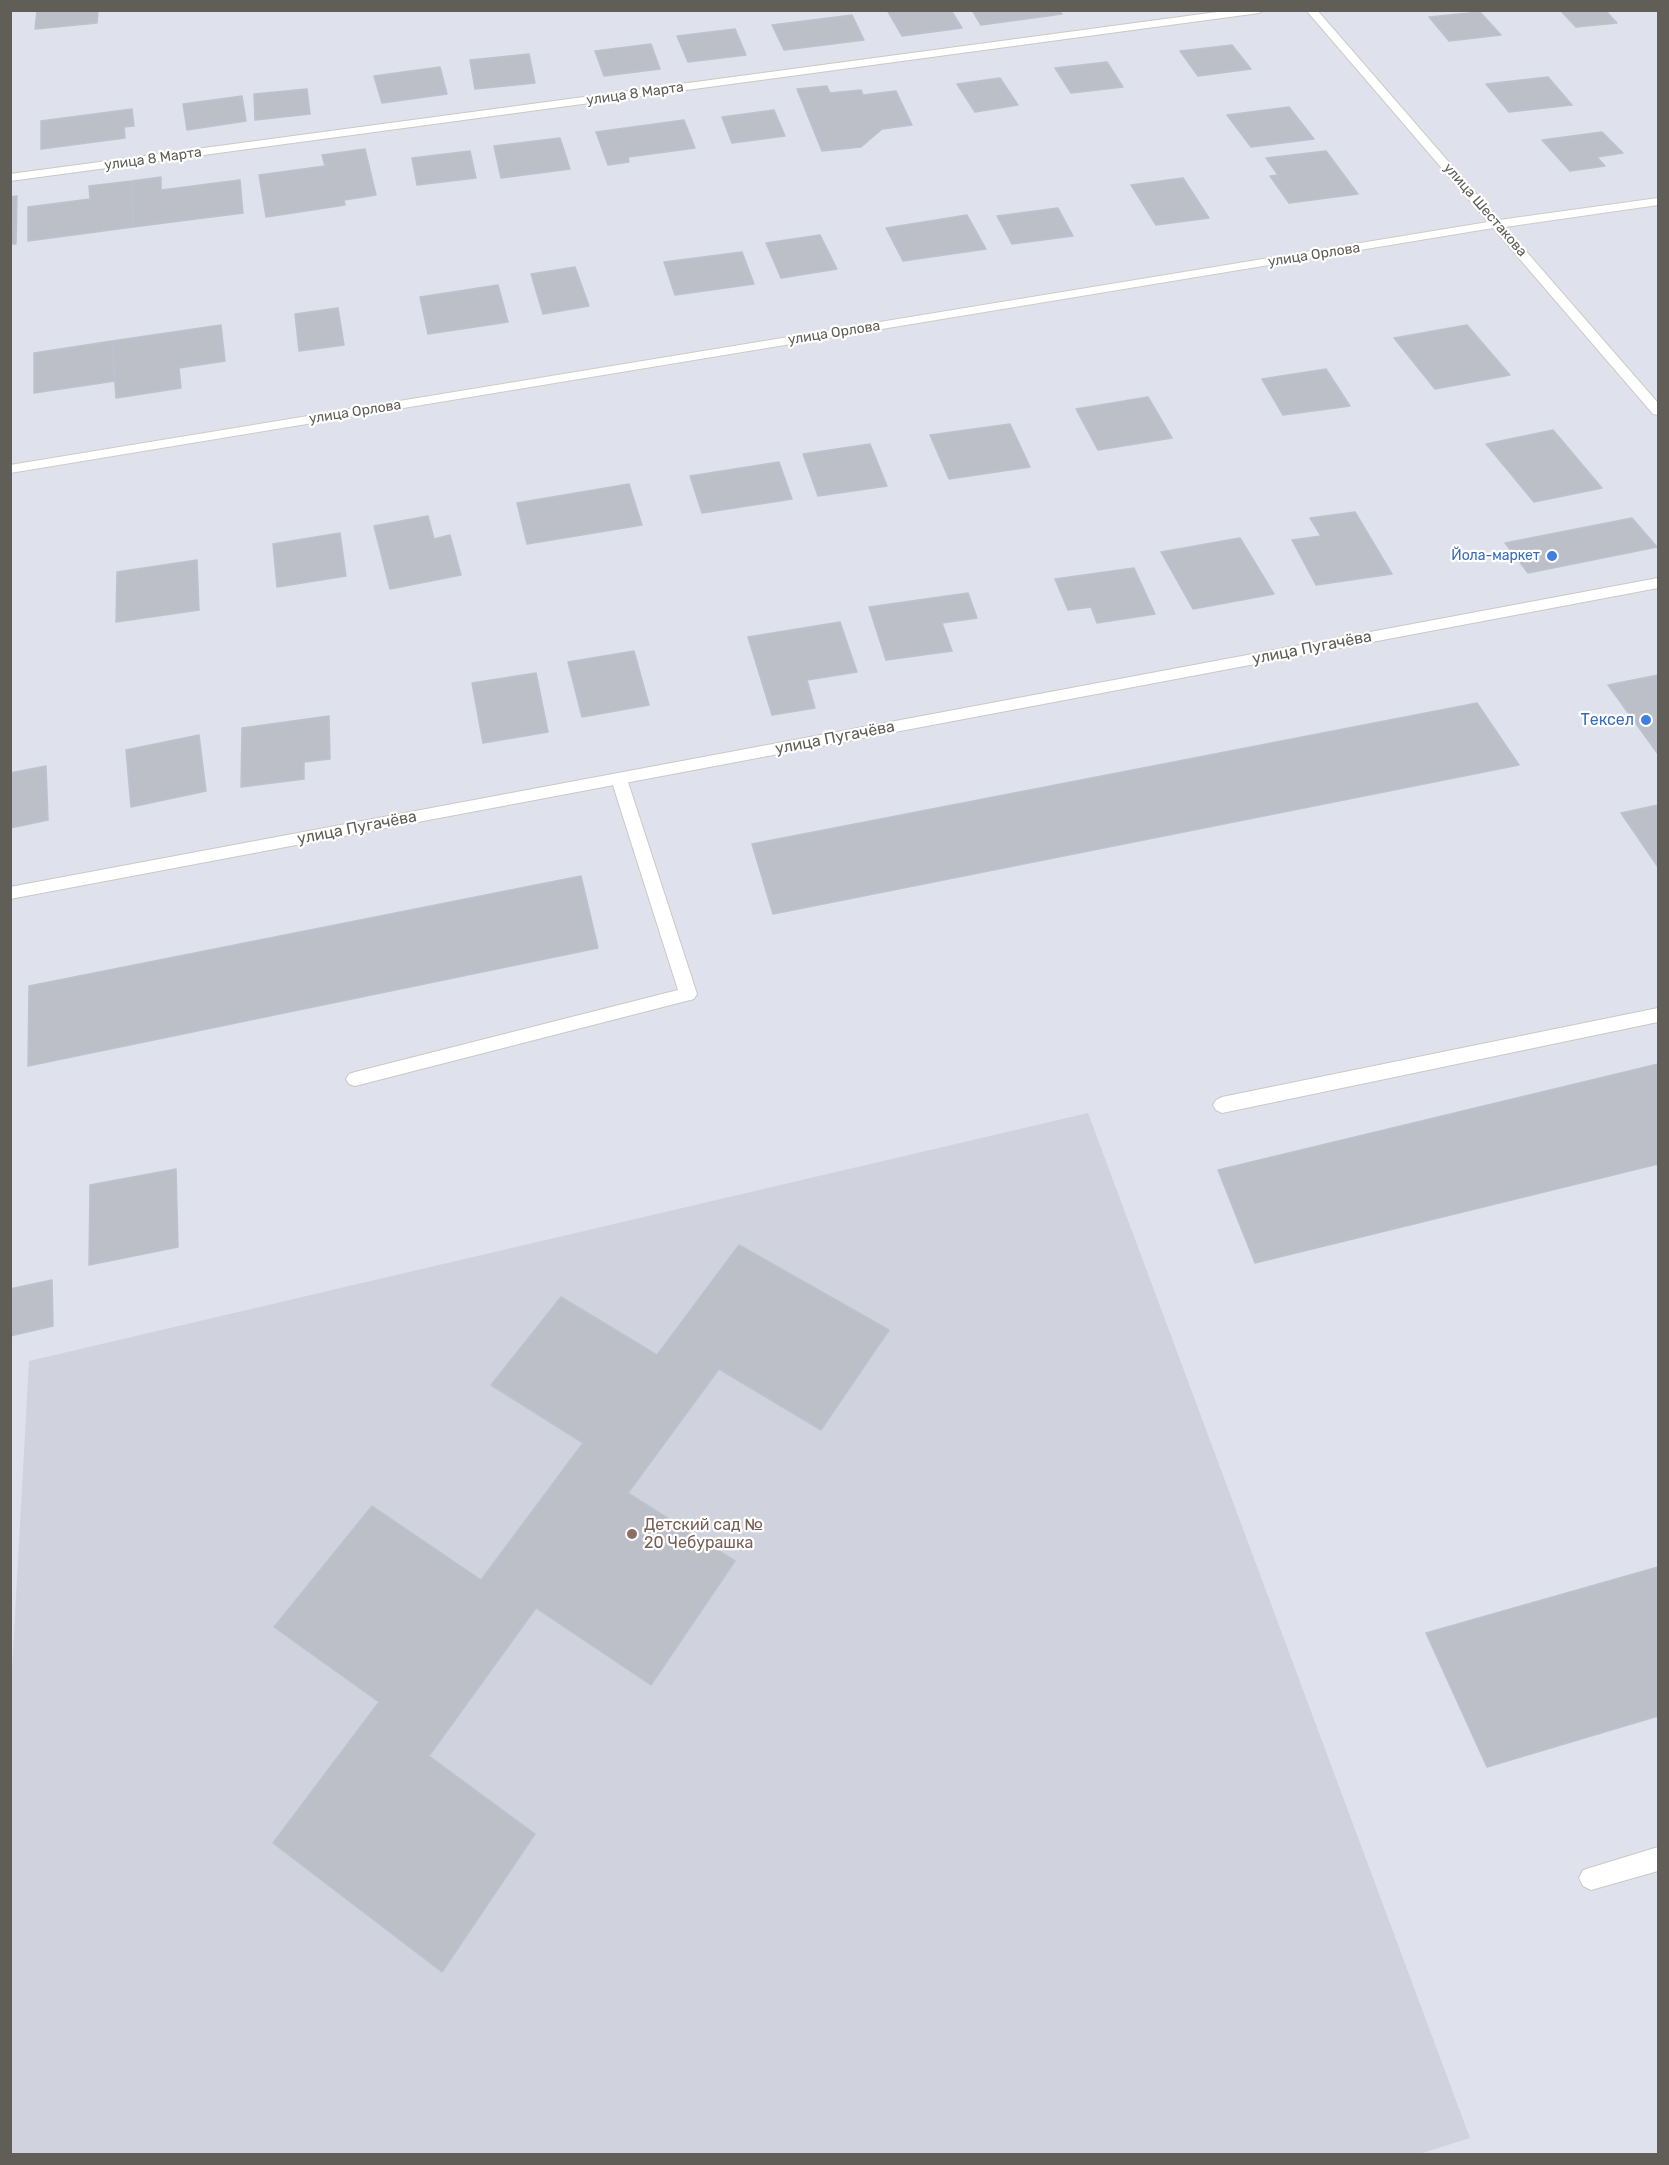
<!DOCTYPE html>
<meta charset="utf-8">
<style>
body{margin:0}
#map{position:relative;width:1669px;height:2165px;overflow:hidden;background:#dfe1ec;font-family:Rubik,sans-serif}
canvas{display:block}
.frame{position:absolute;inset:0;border:12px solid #615e58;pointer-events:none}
</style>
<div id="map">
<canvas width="1669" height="2165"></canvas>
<div class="frame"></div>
</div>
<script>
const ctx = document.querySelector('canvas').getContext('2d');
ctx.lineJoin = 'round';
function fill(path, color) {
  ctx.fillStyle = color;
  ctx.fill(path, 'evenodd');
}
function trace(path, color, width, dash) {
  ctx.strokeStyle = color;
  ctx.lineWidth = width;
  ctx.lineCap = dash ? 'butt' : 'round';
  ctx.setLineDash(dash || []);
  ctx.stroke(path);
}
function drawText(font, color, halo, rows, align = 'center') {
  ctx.font = font + ' Rubik,sans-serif';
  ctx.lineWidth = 4.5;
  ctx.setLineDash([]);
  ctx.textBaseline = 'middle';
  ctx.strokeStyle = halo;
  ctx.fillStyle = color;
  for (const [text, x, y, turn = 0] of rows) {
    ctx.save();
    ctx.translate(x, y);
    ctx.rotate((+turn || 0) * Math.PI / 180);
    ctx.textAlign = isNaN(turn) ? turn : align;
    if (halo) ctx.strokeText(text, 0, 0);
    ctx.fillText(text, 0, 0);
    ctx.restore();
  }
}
const education = new Path2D(`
 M1088,1113L1470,2138L1419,2154H11L10,1706L29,1361Z`);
const building = new Path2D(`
 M37,10H98L97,23L35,29Z
 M887,10H951L962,28L902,36Z
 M972,10H1059L1062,14L981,25Z
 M1560,10H1605L1617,23L1576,27Z
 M1480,12L1501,35L1449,41L1429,17Z
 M852,15L864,40L784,50L772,25Z
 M735,29L746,55L688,62L677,36Z
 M651,44L660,69L604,76L595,51Z
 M1232,45L1251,69L1198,76L1180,51Z
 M529,54L535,83L475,89L470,60Z
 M1107,62L1123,87L1071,93L1055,68Z
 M440,67L447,94L382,103L374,76Z
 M1548,77L1572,105L1509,112L1486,84Z
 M1000,78L1018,105L975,112L957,84Z
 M827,86L830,93L861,90L863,95L896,91L912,125L882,129L861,147L822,151L797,89Z
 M307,89L310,114L255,120L254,94Z
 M242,96L246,121L187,130L183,104Z
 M1289,107L1314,139L1251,147L1227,115Z
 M132,109L134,126L124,127L125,138L41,149V121Z
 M774,110L785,136L732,143L722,117Z
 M684,120L695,148L628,157L629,162L608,165L596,132Z
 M1602,132L1623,153L1597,157L1605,166L1570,171L1542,140Z
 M560,138L570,169L501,178L494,146Z
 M365,149L376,195L344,200L345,205L266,217L259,175L325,166L322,155Z
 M470,151L476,178L417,185L412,158Z
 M1326,151L1358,194L1289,203L1270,176L1278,175L1266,158Z
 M161,177V190L240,180L243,213L133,227L132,181Z
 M1183,178L1209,218L1156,225L1131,185Z
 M132,181L133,227L28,241V207L90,199L89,186Z
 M17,196L16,244H10V197Z
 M1058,208L1073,236L1012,244L997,216Z
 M967,215L986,249L903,261L886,228Z
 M820,235L837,269L781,278L766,243Z
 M742,252L754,284L675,295L664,262Z
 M575,267L589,306L543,314L531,274Z
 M498,285L508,322L428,334L420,297Z
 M338,308L344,345L299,351L295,314Z
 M221,325L225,361L179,368L181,388L116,398L112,341Z
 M1467,325L1510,375L1435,389L1394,338Z
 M112,341L115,381L34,393V353Z
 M1326,369L1350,406L1283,415L1262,379Z
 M1148,397L1172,438L1098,450L1076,409Z
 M1010,424L1030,467L949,479L930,435Z
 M1553,430L1602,488L1534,502L1486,444Z
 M870,444L887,486L818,496L803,454Z
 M779,462L792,499L702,513L690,476Z
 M629,484L642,525L527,544L517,503Z
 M1355,512L1392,574L1316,585L1292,540L1321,536L1310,518Z
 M428,516L434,539L450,535L461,575L390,589L374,526Z
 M1632,518L1657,547L1528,573L1505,543Z
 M340,533L346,576L277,587L273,544Z
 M1240,538L1274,594L1193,609L1161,552Z
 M197,560L199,610L116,622L117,572Z
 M1134,568L1155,614L1097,623L1091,607L1068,610L1055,579Z
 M968,593L977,618L942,623L952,651L886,660L869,607Z
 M840,622L857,672L807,680L815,708L772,715L748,637Z
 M634,651L649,705L582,717L568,662Z
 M536,673L548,732L483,743L472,683Z
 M1658,675V754L1608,685Z
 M1477,703L1519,765L773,914L752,844Z
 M329,716L330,759L304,762V779L241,787L242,728Z
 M199,735L206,791L131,807L126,750Z
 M46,766L48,820L10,828V773Z
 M1658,805V867L1621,813Z
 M581,876L598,948L28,1066L29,986Z
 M1658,1064V1164L1255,1263L1218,1170Z
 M176,1169L178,1247L89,1265L90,1185Z
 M739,1245L889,1330L821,1430L719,1369L628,1493L735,1561L651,1685L536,1608L429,1756L535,1834L442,1972L273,1843L379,1702L274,1627L372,1506L481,1580L583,1443L491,1385L561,1297L657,1355Z
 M52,1280L53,1326L10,1336V1289Z
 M1658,1567V1716L1487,1767L1426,1633Z`);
const lane = new Path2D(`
 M619,773L625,775L627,779L697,994L694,999L355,1086L349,1084L346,1079L349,1074L355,1072L678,990L611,779L613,775Z
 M1658,1008V1022L1222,1113L1216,1110L1213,1105L1216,1100L1222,1097Z
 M1658,1847V1871L1591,1890L1583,1886L1579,1878L1583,1870Z`);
const street = new Path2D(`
 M1232,10H1264L1259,13L10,181V174Z
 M1658,578V588L10,899V887Z`);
const secondary = new Path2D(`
 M1306,10H1317L1499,220L1658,198V205L1505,227L1658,403V415L1653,414L1493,228L10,473V465L1488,222Z`);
const markers = [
 [1552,556,6,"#3f7fe0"],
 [1646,720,6,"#3f7fe0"],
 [632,1534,6,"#8d6e63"]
];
const farStreetnames = [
 ["улица 8 Марта",635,94,-8],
 ["улица 8 Марта",153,159,-8],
 ["улица Шестакова",1485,210,49],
 ["улица Орлова",1314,255,-9],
 ["улица Орлова",834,333,-9],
 ["улица Орлова",355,412,-9]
];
const farShopnames = [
 ["Йола-маркет",1540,556]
];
const streetNames = [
 ["улица Пугачёва",1312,648,-11],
 ["улица Пугачёва",835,738,-11],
 ["улица Пугачёва",357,828,-11]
];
const shopNames = [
 ["Тексел",1634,720]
];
const educationNames = [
 ["Детский сад №",644,1525],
 ["20 Чебурашка",644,1543]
];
fill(education, '#d0d3de');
fill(building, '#bcbfc7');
trace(building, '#bdc2d1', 1.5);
trace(lane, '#cbc9c3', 2);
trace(street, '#cbc9c3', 2);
trace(secondary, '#cfccc5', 2);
fill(lane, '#fff');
fill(street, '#fff');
fill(secondary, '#fff');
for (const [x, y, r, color] of markers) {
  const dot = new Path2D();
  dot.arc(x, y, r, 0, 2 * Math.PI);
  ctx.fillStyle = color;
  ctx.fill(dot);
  trace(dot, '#fff', 2);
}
drawText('14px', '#615e58', '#fff', farStreetnames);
drawText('14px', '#366cbe', '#fff', farShopnames, 'right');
drawText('16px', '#615e58', '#fff', streetNames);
drawText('16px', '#366cbe', '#fff', shopNames, 'right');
drawText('16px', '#785e54', '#fff', educationNames, 'left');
</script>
